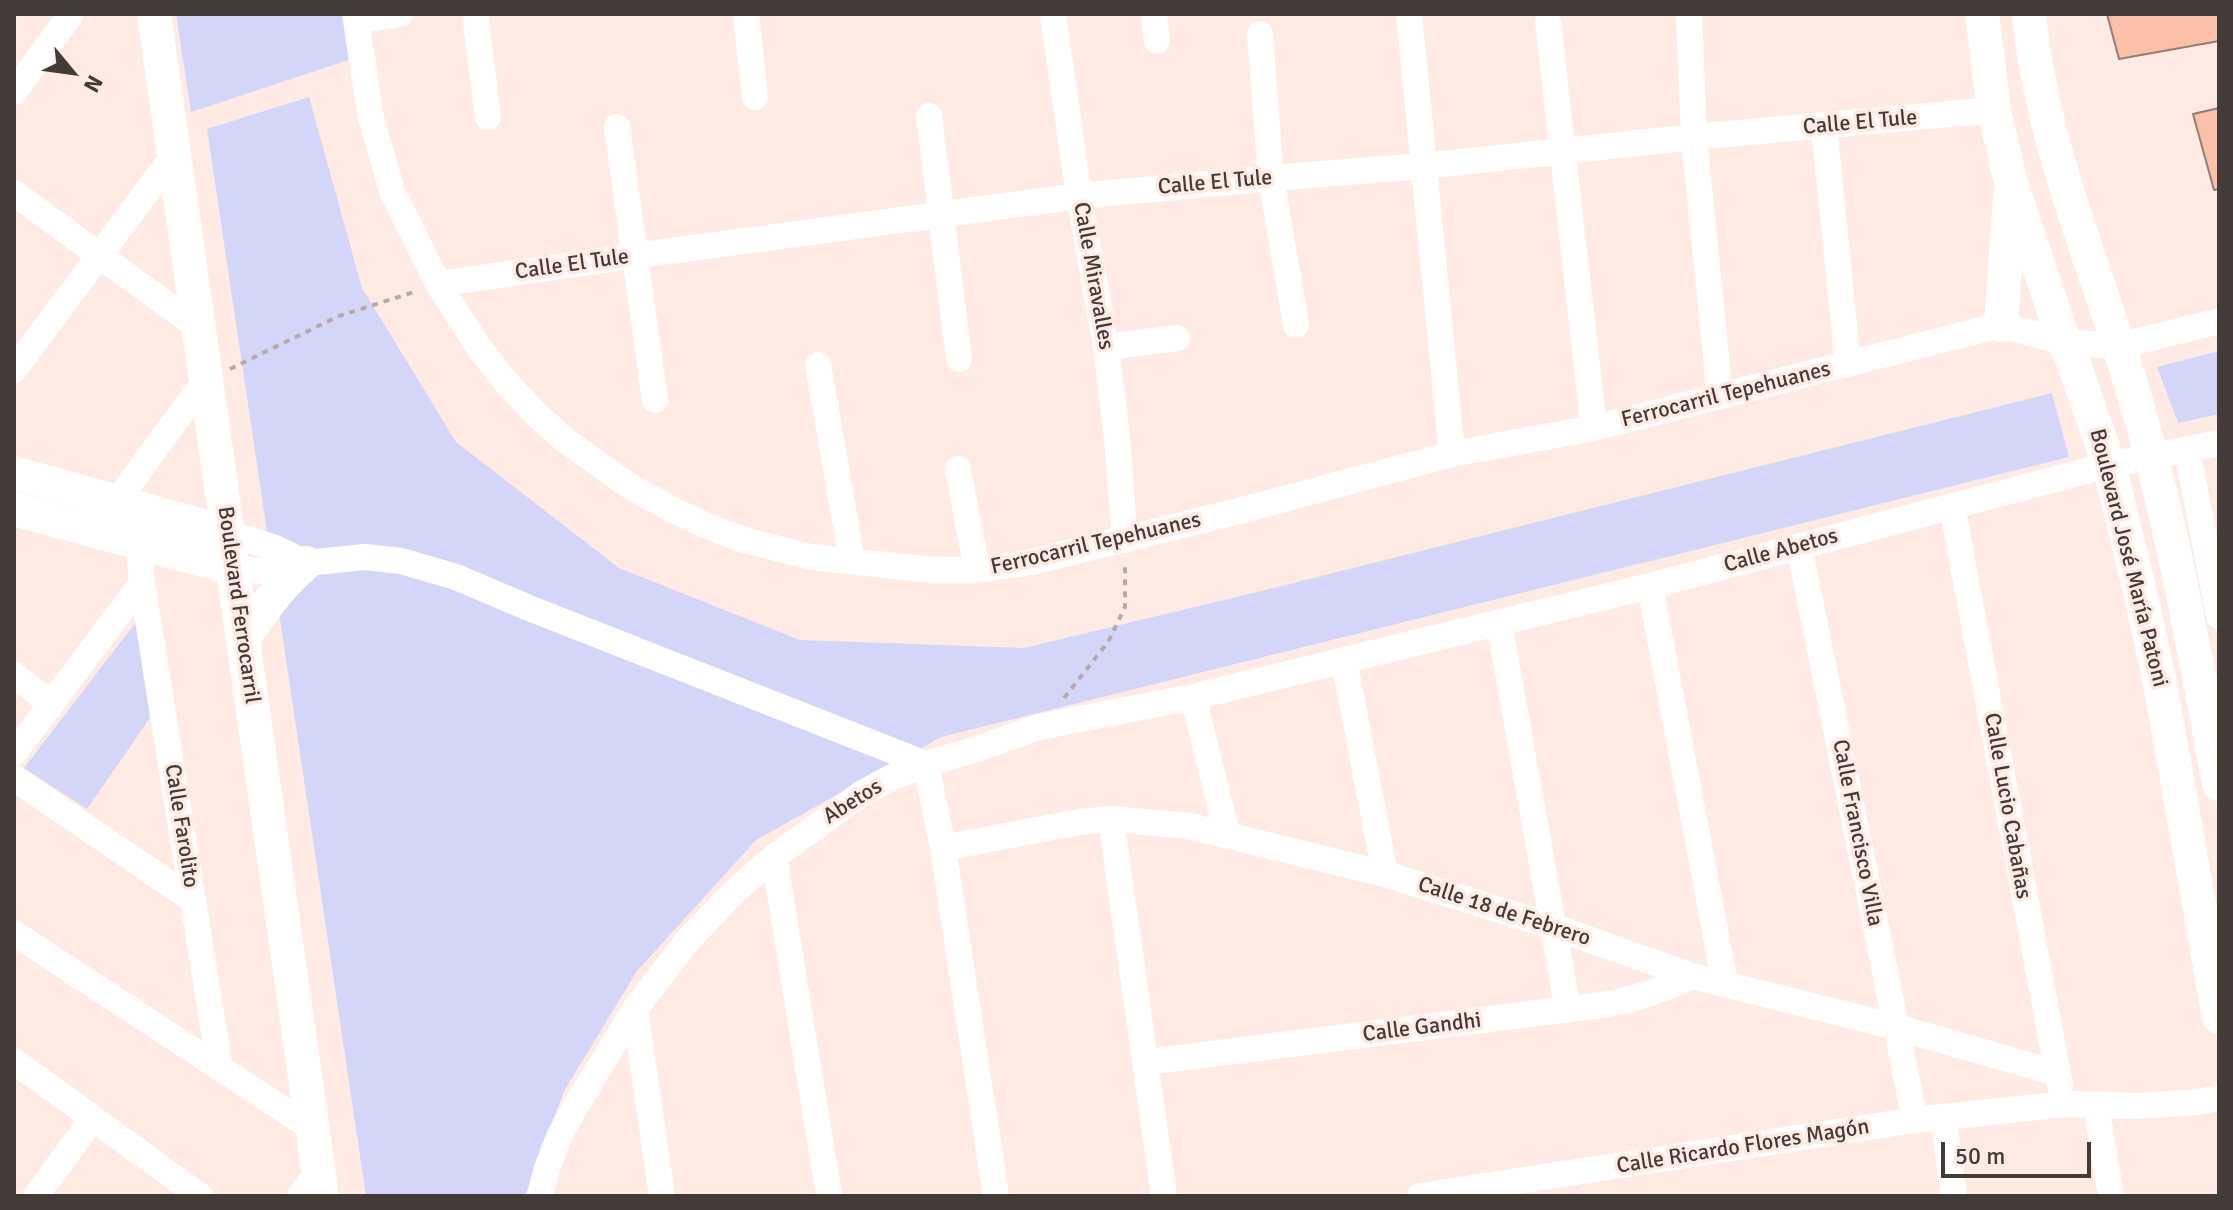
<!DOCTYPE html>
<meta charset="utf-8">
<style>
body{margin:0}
#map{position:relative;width:2233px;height:1210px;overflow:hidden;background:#ffebe3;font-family:Signika,sans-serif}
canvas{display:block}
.frame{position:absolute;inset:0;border:16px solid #433b38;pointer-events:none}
.north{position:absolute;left:32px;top:32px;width:80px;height:80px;-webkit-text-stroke:6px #ffebe3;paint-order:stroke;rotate:119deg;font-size:22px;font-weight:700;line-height:32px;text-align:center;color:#433b38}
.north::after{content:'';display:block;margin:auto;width:28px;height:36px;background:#433b38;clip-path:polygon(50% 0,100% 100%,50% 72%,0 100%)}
.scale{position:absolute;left:1941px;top:1142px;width:150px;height:36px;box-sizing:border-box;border:4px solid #433b38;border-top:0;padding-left:10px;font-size:24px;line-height:28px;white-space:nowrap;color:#433b38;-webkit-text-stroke:6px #ffebe3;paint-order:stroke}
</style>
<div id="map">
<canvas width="2233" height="1210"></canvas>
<div class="frame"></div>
<div class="north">N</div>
<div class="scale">50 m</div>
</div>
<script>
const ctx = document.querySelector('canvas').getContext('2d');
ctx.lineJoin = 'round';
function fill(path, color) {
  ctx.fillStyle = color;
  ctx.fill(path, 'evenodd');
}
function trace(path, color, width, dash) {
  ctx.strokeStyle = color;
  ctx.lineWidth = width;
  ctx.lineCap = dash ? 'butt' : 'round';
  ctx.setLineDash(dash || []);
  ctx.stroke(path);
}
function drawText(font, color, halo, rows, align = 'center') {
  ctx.font = font + ' Signika,sans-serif';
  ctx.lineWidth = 7;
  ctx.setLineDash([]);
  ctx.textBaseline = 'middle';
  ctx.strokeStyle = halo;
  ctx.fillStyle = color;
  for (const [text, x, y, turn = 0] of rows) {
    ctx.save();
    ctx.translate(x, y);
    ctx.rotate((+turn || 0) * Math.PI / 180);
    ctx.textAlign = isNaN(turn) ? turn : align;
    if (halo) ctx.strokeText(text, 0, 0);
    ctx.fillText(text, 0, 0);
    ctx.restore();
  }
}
const green = new Path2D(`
 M176,14H346L352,59L191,112Z
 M309,97L362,288L456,442L619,568L800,640L1024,648L1274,588L2052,393L2069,457L941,737L756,840L637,971L564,1091L525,1196H366L207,129Z
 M2219,351V414L2178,423L2157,367Z
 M136,622L150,718L87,809L24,768Z`);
const building = new Path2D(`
 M2107,14H2219V41L2119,59Z
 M2219,108V189L2214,190L2193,114Z`);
const path = new Path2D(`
 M230,369L339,316L417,291
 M1064,698L1108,642L1125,607V562`);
const minor = new Path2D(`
 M355,14L371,118L392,191L438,284L480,349L506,382L536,414L565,440L628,485L669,508L707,526L744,540L811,557L932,570H977L1031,562L1239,511L1452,454L1594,428L2001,325L2064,342L2118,346L2219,321
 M475,14L488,117
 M746,14L755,97
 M1053,14L1079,196L1106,347L1117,438L1125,540
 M1154,14L1157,41
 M1409,14L1452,454
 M1689,14L1694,137L1720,396
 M356,21L400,14
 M1548,22L1594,428
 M1260,34L1271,178L1296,325
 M14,92L71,14
 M929,116L959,359
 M617,127L655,400
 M1824,127L1848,364
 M14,193L199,328
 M438,284L633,256L1079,196L1271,178L1423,166L1694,137L1994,110
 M1106,347L1177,338
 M818,365L852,561
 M14,370L174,155
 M2187,449L2219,616
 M958,469L977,570
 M116,502L205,381
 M1952,506L2060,1085
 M228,533L275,548L306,563
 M1799,546L1915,1120
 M233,568L271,572L306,563L365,557L401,561L456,577L529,608L926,764L943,848L996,1196
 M142,583L220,1069
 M1650,586L1725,984
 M1499,622L1568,1010
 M1344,660L1385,874
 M14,675L51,703
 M1193,697L1227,834
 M14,753L142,583L139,544
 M14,778L193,900
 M1111,819L1164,1196
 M943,848L1079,822L1111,819L1189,826L1385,874L1554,927L1692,976L1896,1027L2056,1073
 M774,857L829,1196
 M14,933L313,1129
 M635,1009L662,1196
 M14,1061L200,1196
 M1147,1062L1609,1004C1639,998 1665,989 1692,976
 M2096,1104L2111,1196
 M1943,1117L1954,1196
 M36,1196L93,1118
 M300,1196L319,1170
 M540,1196L546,1171L559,1137L574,1109L635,1009L688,940L734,892L774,857L861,794L892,777L926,764L977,749L1039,727L1193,697L1650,586L2109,465L2219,443
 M1420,1196L1915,1120L2066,1104L2139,1106L2197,1102L2219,1098`);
const major = new Path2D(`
 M154,14L322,1196
 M1982,14L1994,110L2011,183L2064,342L2072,358L2109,465L2140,591L2160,683L2219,1017
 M2029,14C2042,145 2092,257 2130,381C2170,512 2194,649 2219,784
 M2001,325L2010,196
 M14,473L228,533
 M14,509L233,568
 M243,639C262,611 280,585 306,563`);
const streetNames = [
 ["Calle El Tule",1860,123,-5],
 ["Calle El Tule",1215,183,-5],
 ["Calle El Tule",572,265,-8],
 ["Calle Miravalles",1093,276,80],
 ["Ferrocarril Tepehuanes",1726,395,-14],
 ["Ferrocarril Tepehuanes",1096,544,-13],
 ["Calle Abetos",1781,551,-15],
 ["Boulevard José María Patoni",2128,558,76],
 ["Boulevard Ferrocarril",238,605,82],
 ["Abetos",853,802,-32],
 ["Calle Lucio Cabañas",2007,806,80],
 ["Calle Farolito",181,826,81],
 ["Calle Francisco Villa",1857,833,79],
 ["Calle 18 de Febrero",1504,912,18],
 ["Calle Gandhi",1422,1028,-7],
 ["Calle Ricardo Flores Magón",1743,1147,-9]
];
fill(green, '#d3d6f8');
fill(building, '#fcc0a9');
trace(building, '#907f78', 2);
trace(path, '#b9aaa4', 4, [6, 6]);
trace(minor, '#fff', 26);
trace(major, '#fff', 34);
drawText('22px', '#433b38', '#ffebe3', streetNames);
</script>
